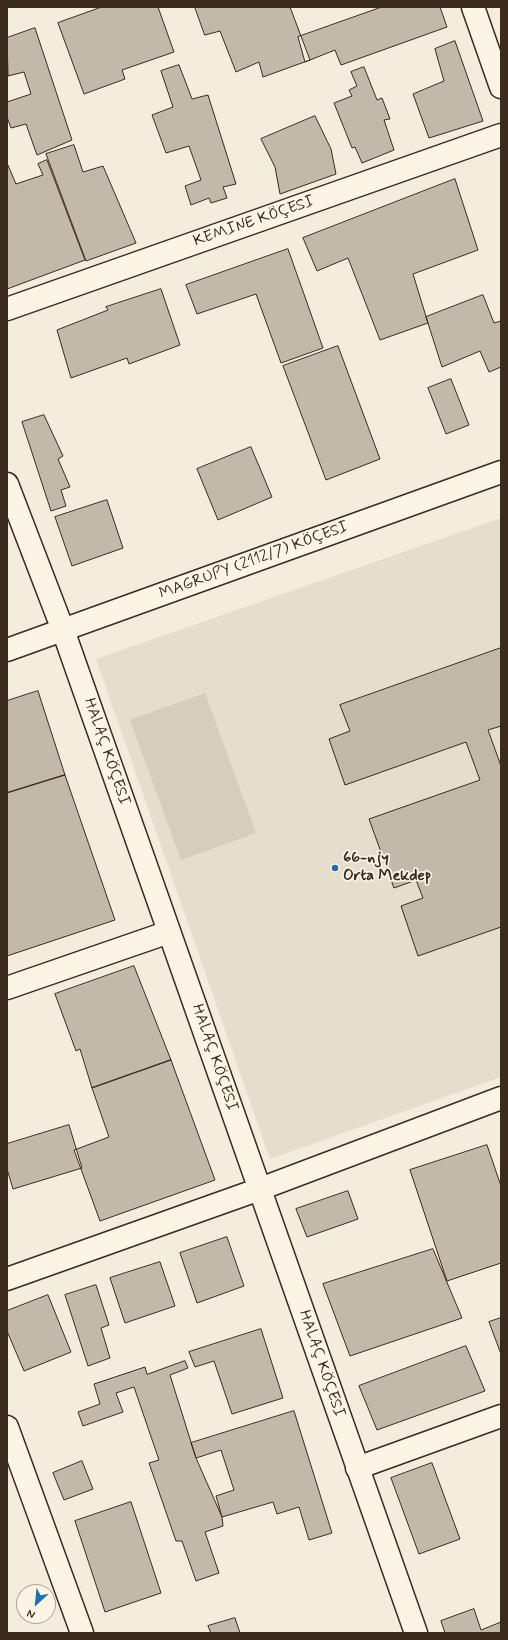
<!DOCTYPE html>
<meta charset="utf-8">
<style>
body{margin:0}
#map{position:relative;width:508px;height:1640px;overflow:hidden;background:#f4eddd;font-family:Mynerve,sans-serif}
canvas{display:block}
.frame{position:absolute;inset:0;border:8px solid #3b2a1e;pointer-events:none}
.north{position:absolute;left:16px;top:1584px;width:40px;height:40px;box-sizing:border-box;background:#fcf5e5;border:1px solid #afa495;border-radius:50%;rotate:207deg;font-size:11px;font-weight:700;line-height:16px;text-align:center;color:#3b2a1e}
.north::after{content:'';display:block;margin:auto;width:14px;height:18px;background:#1f6fb2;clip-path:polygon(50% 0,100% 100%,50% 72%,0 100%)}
</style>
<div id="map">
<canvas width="508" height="1640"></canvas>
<div class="frame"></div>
<div class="north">N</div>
</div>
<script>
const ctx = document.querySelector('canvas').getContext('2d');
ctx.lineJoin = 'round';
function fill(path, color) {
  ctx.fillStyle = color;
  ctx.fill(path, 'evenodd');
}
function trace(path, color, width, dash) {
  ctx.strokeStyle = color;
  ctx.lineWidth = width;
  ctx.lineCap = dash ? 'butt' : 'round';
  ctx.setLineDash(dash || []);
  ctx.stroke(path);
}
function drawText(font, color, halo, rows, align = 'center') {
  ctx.font = font + ' Mynerve,sans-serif';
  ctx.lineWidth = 3.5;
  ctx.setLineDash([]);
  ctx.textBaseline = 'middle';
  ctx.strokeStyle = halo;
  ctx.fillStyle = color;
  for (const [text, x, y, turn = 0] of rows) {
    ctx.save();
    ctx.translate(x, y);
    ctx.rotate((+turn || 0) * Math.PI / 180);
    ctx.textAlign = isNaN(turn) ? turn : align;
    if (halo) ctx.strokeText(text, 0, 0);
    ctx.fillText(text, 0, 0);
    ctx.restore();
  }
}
const built = new Path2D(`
 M501,518V1077L270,1159L96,659Z`);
const green = new Path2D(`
 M205,693L256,833L181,860L130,720Z`);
const building = new Path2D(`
 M102,7H158L174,52L122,70L125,79L84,94L58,23Z
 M195,7H290L310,60L263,77L259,62L236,72L220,31L205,35Z
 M382,7H440L447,27L341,65L335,50L305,62L298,37Z
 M35,28L72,140L37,155L26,124L11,128L7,117V102L31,94L24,72L8,76L7,38Z
 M455,41L483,121L429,138L413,94L444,81L435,49Z
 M179,65L192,99L208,95L236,184L223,187L227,198L211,203L209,198L191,205L185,186L201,180L189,146L166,153L152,115L173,107L161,71Z
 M364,67L377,100L382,98L390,119L384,120L394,150L362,163L355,147L352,148L334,103L352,96L349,90L357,86L351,72Z
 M315,116L331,149L336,174L280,194L275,167L261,139Z
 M74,145L83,172L103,166L136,243L86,261L46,154Z
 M47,160L85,260L7,289V163L16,184L43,175L38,164Z
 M455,179L478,250L413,274L428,323L380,340L348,258L317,271L303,238Z
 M288,249L323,348L281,363L256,294L197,314L186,285Z
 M161,289L180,345L129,364L127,358L71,378L57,330L108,310L106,307Z
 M483,295L494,323L501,321V367L489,372L480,351L442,367L426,317Z
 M338,346L380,459L326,480L283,366Z
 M451,379L469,425L446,434L428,388Z
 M44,415L63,456L58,459L70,487L61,490L66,506L51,511L22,422Z
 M251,447L272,497L218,520L197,469Z
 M107,500L123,548L72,566L55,517Z
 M501,648V726L488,730L501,766V927L418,956L401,906L423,898L416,880L394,888L369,819L480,780L466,742L345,785L329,739L350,731L340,705Z
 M38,691L65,775L7,793V701Z
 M65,775L115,920L7,956V793Z
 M134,966L171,1060L92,1088L80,1049L76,1051L55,994Z
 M171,1060L215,1180L100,1221L74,1150L109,1137L92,1088Z
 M69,1125L82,1168L13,1189L7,1169V1144Z
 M487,1145L501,1186V1263L447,1281L410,1170Z
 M348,1191L358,1219L307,1237L296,1209Z
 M227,1237L244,1286L197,1303L180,1253Z
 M433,1249L462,1318L350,1356L323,1284Z
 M160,1262L175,1306L125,1323L110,1278Z
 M96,1285L109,1325L101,1328L110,1358L88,1366L65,1295Z
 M48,1295L71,1352L24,1371L7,1331V1311Z
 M501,1318V1354L489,1322Z
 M261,1329L283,1398L232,1414L214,1361L195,1367L189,1352Z
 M466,1346L485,1391L377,1430L359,1386Z
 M185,1361L188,1368L170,1375L196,1458L222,1517L223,1526L205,1532L219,1573L196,1581L182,1541H176L149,1463L159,1460L134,1387L116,1393L123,1412L83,1426L78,1412L100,1404L94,1384L145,1367L147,1374Z
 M294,1411L332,1533L309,1540L299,1507L277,1514L273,1502L222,1517L216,1496L234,1490L221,1450L196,1458L191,1443Z
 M82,1461L93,1489L64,1500L53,1473Z
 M432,1463L460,1539L419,1554L391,1478Z
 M131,1502L161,1593L105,1612L75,1521Z
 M474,1609L481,1630L501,1622V1633H445L441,1621Z
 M235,1618L240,1633H211L208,1626Z`);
const minor = new Path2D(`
 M473,7L501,87
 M7,309L501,135
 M7,484L63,630L416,1633
 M7,988L169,932
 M7,1279L260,1189L501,1098
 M7,1427L82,1633
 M357,1468L501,1416`);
const tertiary = new Path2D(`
 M7,650L501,472`);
const markers = [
 [335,868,4,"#1f6fb2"]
];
const streetNames = [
 ["KEMINE KÖÇESI",254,222,-19],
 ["MAGRUPY (2112/7) KÖÇESI",254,561,-20],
 ["HALAÇ KÖÇESI",106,752,71],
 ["HALAÇ KÖÇESI",214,1058,71],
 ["HALAÇ KÖÇESI",321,1364,71]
];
const poiNames = [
 ["66-njy",343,859],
 ["Orta Mekdep",343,877]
];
fill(built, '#e5ddce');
fill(green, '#d6cdbd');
fill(building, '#c3b9aa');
trace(building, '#3b2a1e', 1);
trace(minor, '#3b2a1e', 25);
trace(tertiary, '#3b2a1e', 25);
trace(minor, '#fcf5e5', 22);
trace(tertiary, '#fcf5e5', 22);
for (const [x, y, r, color] of markers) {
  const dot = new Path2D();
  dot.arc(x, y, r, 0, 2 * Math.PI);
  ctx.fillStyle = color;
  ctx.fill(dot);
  trace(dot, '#fcf5e5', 1.5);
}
drawText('16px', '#3b2a1e', '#fcf5e5', streetNames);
drawText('bold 16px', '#3b2a1e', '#fcf5e5', poiNames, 'left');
</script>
